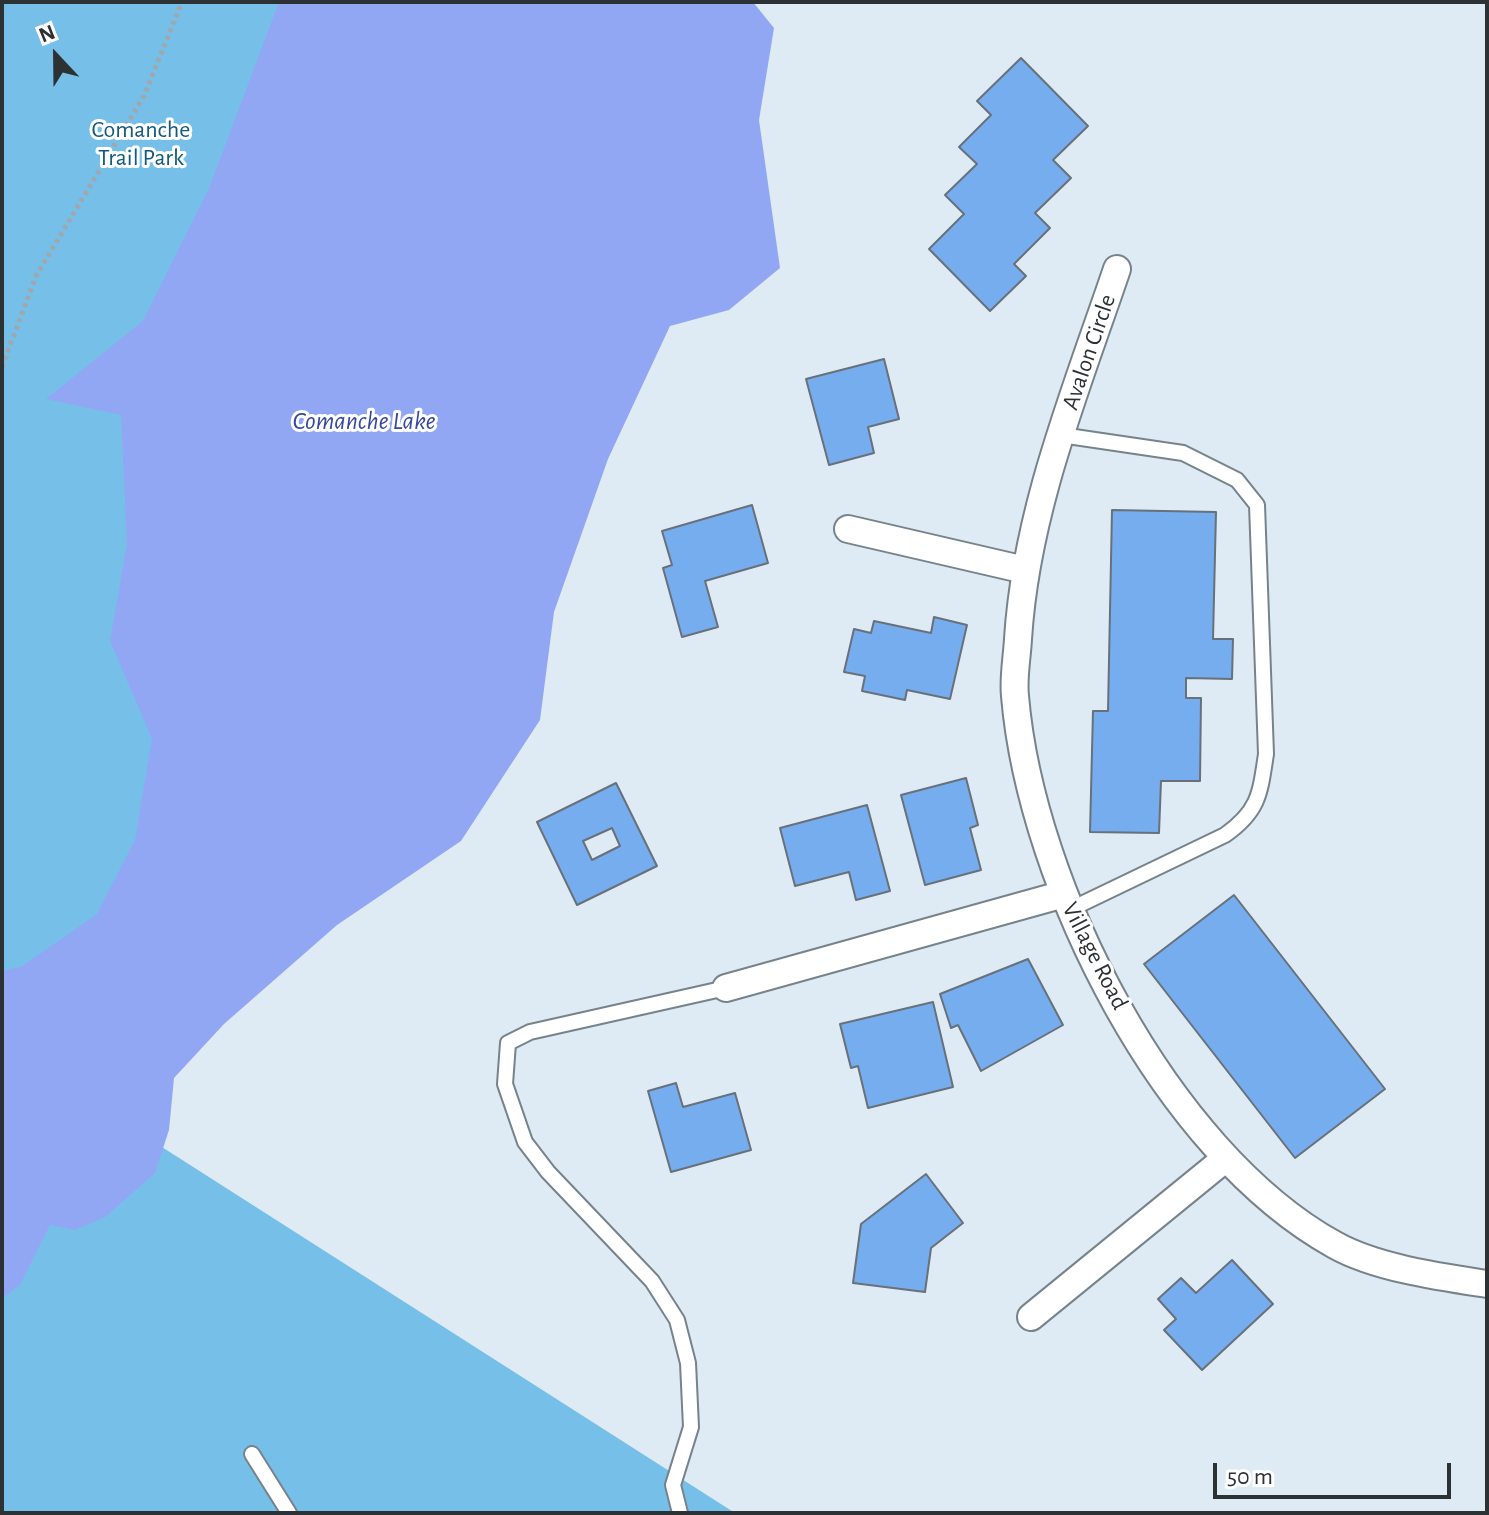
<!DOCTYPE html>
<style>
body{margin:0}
#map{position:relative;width:1489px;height:1515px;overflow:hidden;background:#deebf4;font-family:"Alegreya Sans",sans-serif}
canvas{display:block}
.frame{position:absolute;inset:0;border:4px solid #2c3134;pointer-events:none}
.north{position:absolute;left:16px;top:16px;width:80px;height:80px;-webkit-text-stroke:6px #fff;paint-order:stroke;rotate:338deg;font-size:22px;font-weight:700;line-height:32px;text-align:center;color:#2c3134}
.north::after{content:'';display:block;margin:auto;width:28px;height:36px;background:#2c3134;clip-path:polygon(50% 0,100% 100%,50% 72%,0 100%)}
.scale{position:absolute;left:1213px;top:1463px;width:238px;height:36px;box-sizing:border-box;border:4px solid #2c3134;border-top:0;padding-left:10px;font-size:24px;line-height:28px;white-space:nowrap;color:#2c3134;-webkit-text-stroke:6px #fff;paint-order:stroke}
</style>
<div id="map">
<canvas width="1489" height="1515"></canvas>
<div class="frame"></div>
<div class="north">N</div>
<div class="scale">50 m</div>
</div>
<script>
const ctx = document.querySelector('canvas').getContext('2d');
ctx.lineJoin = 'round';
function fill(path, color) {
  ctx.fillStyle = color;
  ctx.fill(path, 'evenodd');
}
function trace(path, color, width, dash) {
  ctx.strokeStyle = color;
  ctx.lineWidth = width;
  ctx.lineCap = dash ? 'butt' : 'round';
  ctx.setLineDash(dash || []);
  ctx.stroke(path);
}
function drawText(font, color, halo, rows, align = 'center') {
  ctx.font = font + ' "Alegreya Sans",sans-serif';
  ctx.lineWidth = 6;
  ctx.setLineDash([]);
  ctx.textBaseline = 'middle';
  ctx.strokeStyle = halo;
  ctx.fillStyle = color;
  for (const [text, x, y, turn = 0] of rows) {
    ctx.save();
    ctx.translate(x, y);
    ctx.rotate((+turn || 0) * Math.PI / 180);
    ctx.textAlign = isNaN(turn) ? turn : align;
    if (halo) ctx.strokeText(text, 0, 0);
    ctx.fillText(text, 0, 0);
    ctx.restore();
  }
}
const green = new Path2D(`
 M2,2H317L142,919L2,1004Z
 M93,1103L735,1513H2V1225Z`);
const water = new Path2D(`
 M279,2H753L774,28L759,120L780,268L729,310L670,326L608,459L554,612L540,720L461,841L337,925L224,1024L174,1078L169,1130L155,1173L105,1217L75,1230L50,1225L20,1285L2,1298V971L21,967L97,914L135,840L152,739L110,641L127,544L121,415L46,399L143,321L210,186Z`);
const building = new Path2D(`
 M1021,58L1088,126L1053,160L1071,178L1035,213L1050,228L1014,264L1026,276L990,311L929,249L964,214L945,195L977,164L959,147L991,115L977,101Z
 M884,359L899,419L868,427L874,453L829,465L806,379Z
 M752,505L768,563L705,581L718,627L682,637L663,568L672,565L662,531Z
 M1112,510L1216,512L1213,639H1233L1232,679L1186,678V698H1201L1200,781H1161L1159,833L1090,832L1093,711H1108Z
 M934,617L967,625L950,699L907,690L905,700L862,691L865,676L844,672L854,629L871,633L874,621L931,633Z
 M966,778L978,825L970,828L981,870L925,885L901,795Z
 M616,783L657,866L577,905L537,822ZM612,828L620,846L592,860L583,841Z
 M867,805L890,891L856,900L849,872L795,886L780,828Z
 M1234,895L1385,1089L1295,1158L1144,964Z
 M1028,959L1063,1025L981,1071L958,1025L951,1028L940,994Z
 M933,1002L953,1087L868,1108L858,1066L851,1068L840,1024Z
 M676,1083L683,1107L735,1093L751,1150L671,1172L648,1091Z
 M926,1174L963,1223L931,1248L925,1292L853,1283L861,1224Z
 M1232,1260L1273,1304L1202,1370L1164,1330L1176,1319L1158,1299L1181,1278L1196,1293Z`);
const path = new Path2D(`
 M2,367L36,276L144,96L182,2`);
const lane = new Path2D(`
 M1061,435L1183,453L1237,480L1257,505L1266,754C1260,794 1259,811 1225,835L1071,909
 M252,1454L289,1513
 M680,1513L673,1485L691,1427L688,1363L677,1320L652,1281L548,1172L525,1142L505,1084L508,1043L530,1032L726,988`);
const street = new Path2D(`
 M1117,269C1076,390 1026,511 1018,639C1017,658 1013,678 1015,696C1031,885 1165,1151 1335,1245C1376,1268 1441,1277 1487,1284
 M848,529L1025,570
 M726,988L1064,894
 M1031,1317L1226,1158`);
const parkNames = [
 ["Comanche",141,130],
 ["Trail Park",141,158]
];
const streetNames = [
 ["Avalon Circle",1089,352,-71],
 ["Village Road",1095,956,63]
];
const waterNames = [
 ["Comanche Lake",364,421]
];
fill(green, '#76bfe9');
fill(water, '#92a7f3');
fill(building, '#75adef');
trace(building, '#68707a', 2);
trace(lane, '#77838b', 18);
trace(street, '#77838b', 30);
trace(path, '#9ea8af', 5, [4, 4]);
trace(lane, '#fff', 14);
trace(street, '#fff', 26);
drawText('24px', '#135a7c', '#fff', parkNames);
drawText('24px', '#2c3134', '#fff', streetNames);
drawText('italic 26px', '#38479f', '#fff', waterNames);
</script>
